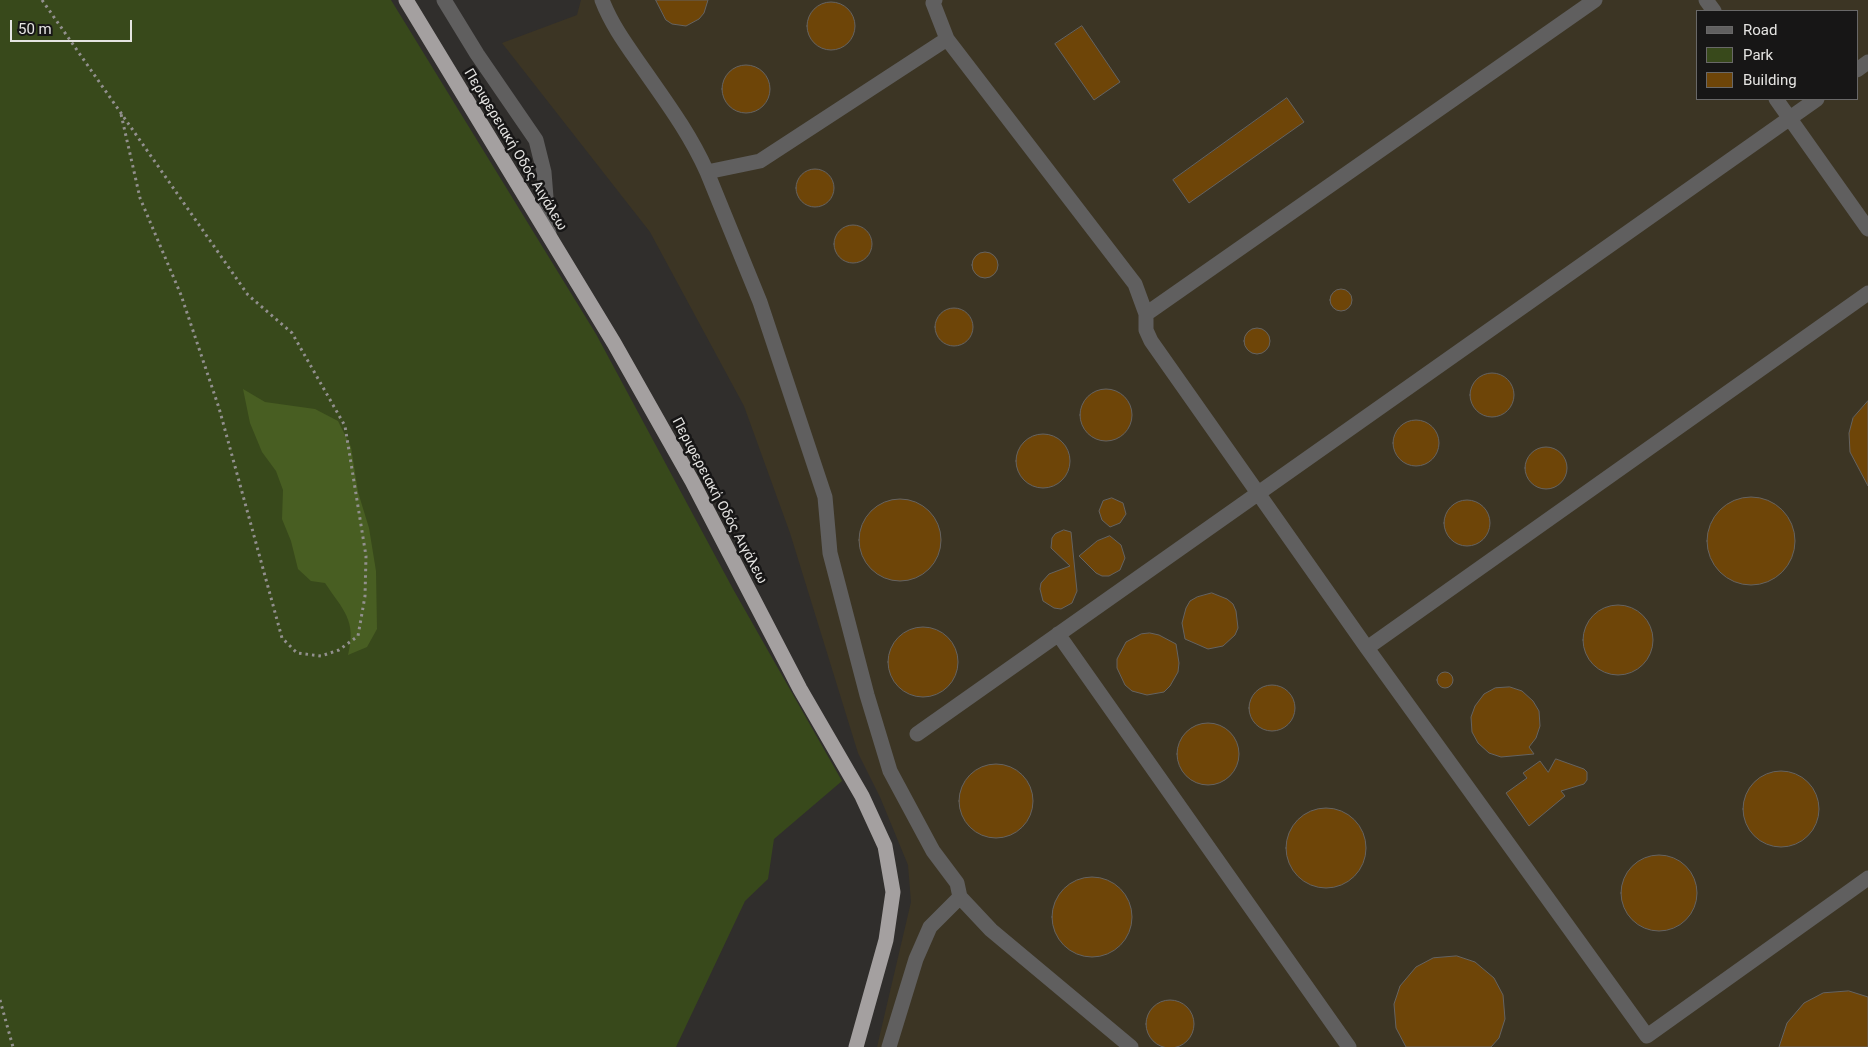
<!DOCTYPE html>
<meta charset="utf-8">
<style>
body{margin:0}
#map{position:relative;width:1868px;height:1047px;overflow:hidden;background:#302e2c;font-family:Roboto,sans-serif}
canvas{display:block}
.legend{position:absolute;left:1696px;top:10px;width:162px;height:90px;box-sizing:border-box;background:#171616;border:1px solid #696868;margin:0;padding:6px 9px;list-style:none;font-size:15px;color:#e5e4e2}
.legend li{display:flex;align-items:center;gap:10px;height:25px}
.legend b{width:25px;border:1px solid #696868}
.scale{position:absolute;left:10px;top:20px;width:122px;height:22px;box-sizing:border-box;border:2px solid #e5e4e2;border-top:0;padding-left:6px;font-size:15px;line-height:18px;white-space:nowrap;color:#e5e4e2;-webkit-text-stroke:4px #171616;paint-order:stroke}
</style>
<div id="map">
<canvas width="1868" height="1047"></canvas>
<ul class="legend">
<li><b style="height:6px;background:#605f5f"></b>Road</li>
<li><b style="height:14px;background:#38491b"></b>Park</li>
<li><b style="height:14px;background:#6e4508"></b>Building</li>
</ul>
<div class="scale">50 m</div>
</div>
<script>
const ctx = document.querySelector('canvas').getContext('2d');
ctx.lineJoin = 'round';
function fill(path, color) {
  ctx.fillStyle = color;
  ctx.fill(path, 'evenodd');
}
function trace(path, color, width, dash) {
  ctx.strokeStyle = color;
  ctx.lineWidth = width;
  ctx.lineCap = dash ? 'butt' : 'round';
  ctx.setLineDash(dash || []);
  ctx.stroke(path);
}
function drawText(font, color, halo, rows, align = 'center') {
  ctx.font = font + ' Roboto,sans-serif';
  ctx.lineWidth = 5;
  ctx.setLineDash([]);
  ctx.textBaseline = 'middle';
  ctx.strokeStyle = halo;
  ctx.fillStyle = color;
  for (const [text, x, y, turn = 0] of rows) {
    ctx.save();
    ctx.translate(x, y);
    ctx.rotate((+turn || 0) * Math.PI / 180);
    ctx.textAlign = isNaN(turn) ? turn : align;
    if (halo) ctx.strokeText(text, 0, 0);
    ctx.fillText(text, 0, 0);
    ctx.restore();
  }
}
const industrial = new Path2D(`
 M581,0H1868V1047H877L911,902L908,865L880,797L858,753L790,533L744,406L650,232L502,43L577,15ZM1697,11H1857V99H1697Z`);
const green = new Path2D(`
 M0,0H391L596,334L733,589L842,781L774,839L768,879L745,901L676,1047H0Z`);
const forest = new Path2D(`
 M243,389L265,402L315,409L338,421L351,447L358,492L369,528L376,571L377,629L367,647L348,655C357,620 343,610 325,583L311,581L298,569L291,541L282,519L283,490L276,471L262,452L250,423Z`);
const building = new Path2D(`
 M656,0H708L704,13L699,19L686,26L672,24L666,20Z
 M807 26a24 24 0 1 1 48 0a24 24 0 1 1-48 0Z
 M1082,26L1120,82L1094,100L1055,44Z
 M722 89a24 24 0 1 1 48 0a24 24 0 1 1-48 0Z
 M1287,98L1304,122L1189,203L1173,180Z
 M796 188a19 19 0 1 1 38 0a19 19 0 1 1-38 0Z
 M834 244a19 19 0 1 1 38 0a19 19 0 1 1-38 0Z
 M972 265a13 13 0 1 1 26 0a13 13 0 1 1-26 0Z
 M1330 300a11 11 0 1 1 22 0a11 11 0 1 1-22 0Z
 M935 327a19 19 0 1 1 38 0a19 19 0 1 1-38 0Z
 M1244 341a13 13 0 1 1 26 0a13 13 0 1 1-26 0Z
 M1470 395a22 22 0 1 1 44 0a22 22 0 1 1-44 0Z
 M1080 415a26 26 0 1 1 52 0a26 26 0 1 1-52 0Z
 M1868,401V486L1850,452L1849,433L1853,418Z
 M1393 443a23 23 0 1 1 46 0a23 23 0 1 1-46 0Z
 M1016 461a27 27 0 1 1 54 0a27 27 0 1 1-54 0Z
 M1525 468a21 21 0 1 1 42 0a21 21 0 1 1-42 0Z
 M1707 541a44 44 0 1 1 88 0a44 44 0 1 1-88 0Z
 M1112,498L1123,503L1126,514L1120,523L1110,527L1102,520L1099,511L1103,501Z
 M859 540a41 41 0 1 1 82 0a41 41 0 1 1-82 0Z
 M1444 523a23 23 0 1 1 46 0a23 23 0 1 1-46 0Z
 M1064,530L1071,532L1077,591L1072,603L1061,609L1054,608L1043,601L1040,589L1041,583L1049,574L1070,566L1051,548L1052,538L1055,534Z
 M1110,536L1121,545L1125,558L1120,570L1109,576H1102L1096,573L1079,556L1097,541Z
 M1212,593L1227,599L1233,604L1236,611L1238,628L1235,635L1223,646L1208,649L1185,639L1182,623L1186,608L1190,601L1197,597Z
 M1583 640a35 35 0 1 1 70 0a35 35 0 1 1-70 0Z
 M888 662a35 35 0 1 1 70 0a35 35 0 1 1-70 0Z
 M1150,633L1159,635L1176,644L1179,663L1178,672L1170,686L1164,692L1147,695L1132,691L1125,685L1117,668V659L1126,642L1141,634Z
 M1437 680a8 8 0 1 1 16 0a8 8 0 1 1-16 0Z
 M1249 708a23 23 0 1 1 46 0a23 23 0 1 1-46 0Z
 M1510,687L1522,691L1533,701L1539,711L1540,726L1536,738L1529,747L1534,754L1501,757L1489,753L1478,743L1472,732L1471,717L1475,706L1484,694L1495,688Z
 M1177 754a31 31 0 1 1 62 0a31 31 0 1 1-62 0Z
 M1556,759L1584,769L1587,772V780L1584,784L1561,791L1565,796L1529,826L1506,793L1527,778L1523,773L1540,761L1548,772Z
 M959 801a37 37 0 1 1 74 0a37 37 0 1 1-74 0Z
 M1743 809a38 38 0 1 1 76 0a38 38 0 1 1-76 0Z
 M1286 848a40 40 0 1 1 80 0a40 40 0 1 1-80 0Z
 M1621 893a38 38 0 1 1 76 0a38 38 0 1 1-76 0Z
 M1052 917a40 40 0 1 1 80 0a40 40 0 1 1-80 0Z
 M1457,956L1475,962L1494,978L1503,995L1505,1019L1499,1038L1491,1047H1406L1396,1028L1394,1004L1400,986L1416,967L1433,958Z
 M1849,991L1868,997V1047H1779L1787,1023L1804,1003L1823,993Z
 M1146 1024a24 24 0 1 1 48 0a24 24 0 1 1-48 0Z`);
const path = new Path2D(`
 M42,0L248,295L292,333L345,426L366,556L365,596L358,636L339,650L321,656L297,653L282,638L219,408L181,295L140,198L121,114
 M0,1000L13,1047`);
const minor = new Path2D(`
 M444,0L477,54L536,140L544,172L549,235
 M602,0C612,26 628,47 644,70C667,103 690,134 707,172L760,161L947,39L1135,284L1146,314
 M935,0L933,3L947,39
 M1595,0L1146,314V330L1151,341L1367,648L1647,1036L1868,878
 M1706,0L1714,11
 M1857,70L1868,62
 M1776,99L1868,229
 M707,172L760,302L825,497L830,553L867,695L890,771L933,851L957,883L960,897L930,927L916,959L889,1047
 M1058,634L1349,1047
 M1367,648L1868,293
 M917,734L1817,99
 M960,897L991,930L1131,1047`);
const highway = new Path2D(`
 M406,0L614,343L692,481L800,689L862,796L885,846L893,892L886,940L856,1047`);
const streetNames = [
 ["Περιφερειακή Οδός Αιγάλεω",515,150,59],
 ["Περιφερειακή Οδός Αιγάλεω",719,501,62]
];
fill(industrial, '#3c3524');
fill(green, '#38491b');
fill(forest, '#485e22');
fill(building, '#6e4508');
trace(building, '#656361', 1);
trace(path, '#92908e', 3, [2.5, 4]);
trace(minor, '#605f5f', 15);
trace(highway, '#a4a0a0', 15);
drawText('14px', '#e5e4e2', '#171616', streetNames);
</script>
